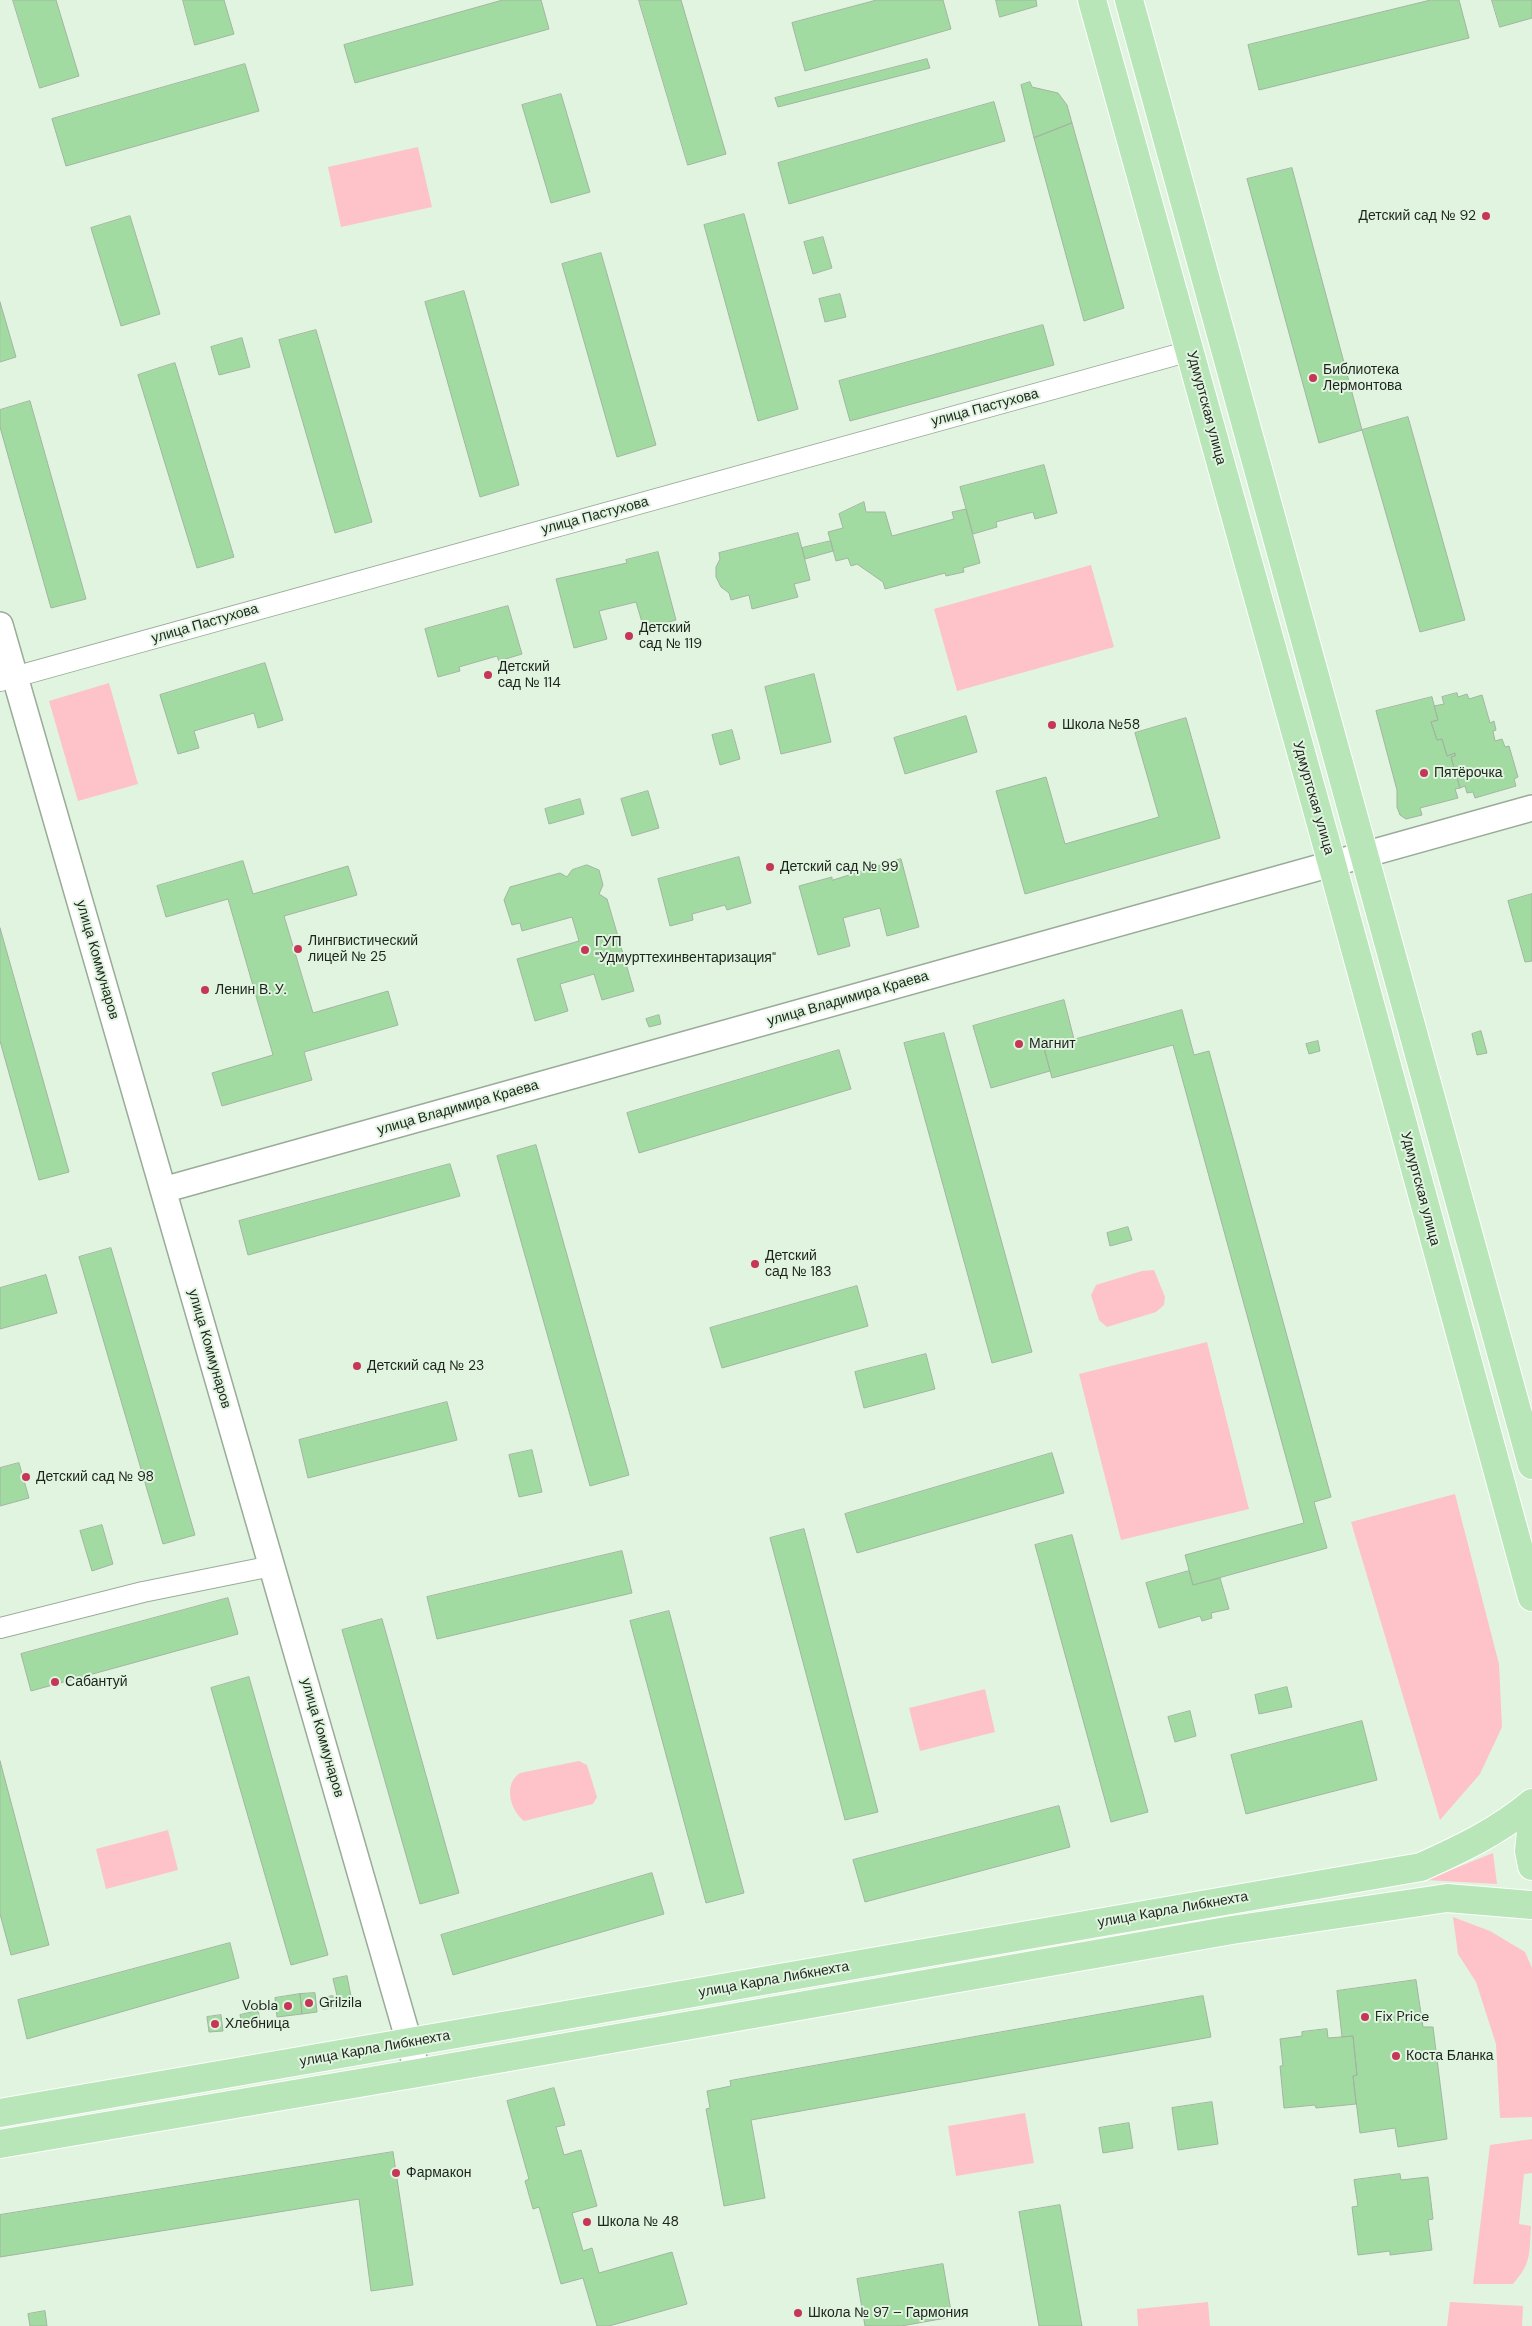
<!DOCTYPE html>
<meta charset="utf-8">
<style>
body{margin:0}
canvas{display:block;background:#e0f4e0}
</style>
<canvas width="1532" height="2326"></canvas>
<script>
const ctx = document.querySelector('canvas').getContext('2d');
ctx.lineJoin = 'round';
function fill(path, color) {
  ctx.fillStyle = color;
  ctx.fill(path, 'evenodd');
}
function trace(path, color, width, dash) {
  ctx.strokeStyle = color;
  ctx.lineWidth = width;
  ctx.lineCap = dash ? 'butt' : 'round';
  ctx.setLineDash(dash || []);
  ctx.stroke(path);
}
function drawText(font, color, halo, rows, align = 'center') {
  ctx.font = font + ' "DM Sans",sans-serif';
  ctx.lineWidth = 4;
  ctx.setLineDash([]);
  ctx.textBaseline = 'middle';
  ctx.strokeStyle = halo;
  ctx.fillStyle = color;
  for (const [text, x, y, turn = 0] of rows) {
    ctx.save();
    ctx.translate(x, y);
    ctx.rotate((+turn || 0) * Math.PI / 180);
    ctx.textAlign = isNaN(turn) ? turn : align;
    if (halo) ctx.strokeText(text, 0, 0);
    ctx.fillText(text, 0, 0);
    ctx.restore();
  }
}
const green = new Path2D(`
 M418,147L432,207L341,227L328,167Z
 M1091,565L1114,647L957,691L934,609Z
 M109,683L138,784L78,801L49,701Z
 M1154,1270L1165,1297L1164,1305L1156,1312L1107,1327L1099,1320L1091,1295L1096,1285L1142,1271Z
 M1207,1342L1249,1509L1121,1540L1079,1374Z
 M1455,1494L1499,1664L1502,1727L1480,1774L1440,1820L1351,1522Z
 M985,1689L995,1732L920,1751L909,1708Z
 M579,1761L587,1765L597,1797L593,1804L524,1821C510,1810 503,1784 520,1773Z
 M168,1830L178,1870L106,1889L96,1849Z
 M1493,1853L1497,1884L1426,1880Z
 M1453,1917L1490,1931L1525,1952L1532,1968V2117L1500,2118L1496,2044L1476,1982L1458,1954Z
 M1025,2113L1034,2163L956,2176L948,2126Z
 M1532,2139V2173L1524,2174L1519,2224L1531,2226C1529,2254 1532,2262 1513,2284H1473L1490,2145Z
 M1208,2302L1210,2326H1138L1137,2309Z
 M1450,2302L1523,2306L1522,2326H1447Z`);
const building = new Path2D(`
 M13,0H56L79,76L40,88Z
 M183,0H224L234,34L195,45Z
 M503,0H541L549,29L355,83L344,45Z
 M639,0H681L726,154L688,165Z
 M877,0H943L951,29L805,71L792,23Z
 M996,0H1036L1037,6L1000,17Z
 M1431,0H1459L1469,38L1259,90L1248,45Z
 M1492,0H1532V18L1500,27Z
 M927,59L930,68L778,107L775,98Z
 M245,64L259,111L66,166L52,119Z
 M1030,82L1032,87L1058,93L1067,105L1072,123L1034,138L1021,85Z
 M561,94L590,192L551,203L522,105Z
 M994,102L1005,141L789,204L778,163Z
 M1072,123L1124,308L1084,321L1034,138Z
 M1292,168L1362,430L1319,443L1247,179Z
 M744,214L798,409L758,421L704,225Z
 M130,216L160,314L121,326L91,228Z
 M823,237L832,268L813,274L804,242Z
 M601,253L656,445L617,457L562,264Z
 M464,291L519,485L480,497L425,302Z
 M840,294L846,317L825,322L819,299Z
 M0,302L16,357L0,362Z
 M1043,325L1054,365L850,421L839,381Z
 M316,330L372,522L335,533L279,340Z
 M242,338L250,367L219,375L211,347Z
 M175,363L234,557L197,568L138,375Z
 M30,401L86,599L51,608L0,427V410Z
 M1408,417L1465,620L1420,632L1362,430Z
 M1044,465L1057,513L1035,519L1033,512L996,522L997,527L973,534L960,487Z
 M864,502L866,512H885L892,536L954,519L952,512L966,509L980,563L963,568L964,572L946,576L945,573L885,589L883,582L857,564L851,566L848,558L836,561L828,532L843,528L839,514Z
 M798,533L810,580L794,584L798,597L752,609L749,595L731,600L729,593L721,587L716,577V567L720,559L719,553Z
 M831,541L833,551L805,559L802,548Z
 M658,552L676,620L644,629L636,602L599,611L607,639L574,648L556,579L627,563L626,560Z
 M508,606L522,654L499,661L497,656L459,667L460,671L438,677L425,629Z
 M265,663L283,720L258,728L254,713L194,731L199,748L178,754L160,695Z
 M814,674L831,742L781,754L765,687Z
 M1457,693L1458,697L1467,694L1469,699L1482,695L1490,723L1494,721L1496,730L1493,731L1495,741L1502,739L1505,747L1509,746L1518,777L1514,779L1516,786L1475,798L1473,792L1467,793L1465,786L1460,788L1451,757L1455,756V753L1447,756L1442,739L1437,740L1431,722L1438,720L1434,706L1444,704L1442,697Z
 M1432,697L1438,720L1431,722L1437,740L1442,739L1447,756L1455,753V756L1451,757L1460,788L1455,789L1458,798L1420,808L1422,815L1406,819L1400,815L1397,807V790L1376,711Z
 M966,716L977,752L905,774L894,738Z
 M1186,718L1220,838L1025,894L996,791L1046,777L1065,844L1159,817L1135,733Z
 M732,730L740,759L720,765L712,735Z
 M648,791L659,828L632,836L621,799Z
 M580,799L584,814L549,824L545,809Z
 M739,857L751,903L727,910L725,905L692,914L693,920L670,926L658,879Z
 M901,859L919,927L887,936L880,908L843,918L850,946L818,955L799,886L832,877V880Z
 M243,861L253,894L348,866L357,895L284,916L313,1013L388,991L398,1025L304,1052L312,1080L222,1106L212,1073L273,1055L228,899L166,917L157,886Z
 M587,865L599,870L603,885L599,894L607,899L634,991L602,1000L594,974L560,984L568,1011L535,1021L517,959L579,941L572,917L522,931L520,923L512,925L504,900L510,887L560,873L567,877L572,870Z
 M1532,894V961L1525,962L1508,901Z
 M0,928L69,1172L39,1180L0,1041Z
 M1064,1000L1074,1039L1044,1048L1050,1071L991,1088L973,1026Z
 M1182,1010L1194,1055L1209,1051L1331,1497L1314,1502L1327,1548L1193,1585L1185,1555L1304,1523L1173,1045L1052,1078L1044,1048Z
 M659,1015L661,1024L649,1027L646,1019Z
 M1481,1031L1487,1053L1477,1055L1472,1034Z
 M944,1033L1032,1352L992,1363L904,1043Z
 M1318,1041L1320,1051L1309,1054L1306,1044Z
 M839,1050L851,1089L639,1153L627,1113Z
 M536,1145L629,1475L590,1486L497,1156Z
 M450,1164L460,1196L248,1255L239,1221Z
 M1128,1227L1132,1240L1110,1246L1107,1233Z
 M111,1248L195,1535L163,1544L79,1257Z
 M46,1275L57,1313L0,1329V1288Z
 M857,1286L868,1326L722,1368L710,1328Z
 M926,1354L935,1389L864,1408L855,1372Z
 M447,1402L457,1440L308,1478L299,1440Z
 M532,1450L542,1492L519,1497L509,1455Z
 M1052,1453L1064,1493L857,1553L845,1514Z
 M19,1463L29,1498L0,1506V1468Z
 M102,1525L113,1564L92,1571L80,1531Z
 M804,1529L878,1812L845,1820L770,1538Z
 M1072,1535L1148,1812L1111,1822L1035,1545Z
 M622,1551L632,1593L437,1639L427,1597Z
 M1189,1571L1193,1585L1220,1578L1229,1609L1211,1613L1212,1618L1202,1621L1200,1616L1159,1628L1146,1583Z
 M228,1598L238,1634L31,1691L21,1654Z
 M669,1611L744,1893L706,1903L630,1621Z
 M382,1619L459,1893L420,1904L342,1630Z
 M249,1677L328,1955L291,1965L211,1688Z
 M1287,1687L1292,1707L1259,1714L1255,1695Z
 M1190,1711L1196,1736L1175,1742L1168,1717Z
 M1362,1721L1377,1780L1246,1814L1231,1755Z
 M0,1761L49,1945L11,1955L0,1914Z
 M1059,1806L1070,1847L865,1902L853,1860Z
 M652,1873L664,1914L453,1975L441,1935Z
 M230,1943L239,1978L27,2039L18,2000Z
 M347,1976L352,2001L339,2004L333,1979Z
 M1416,1980L1423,2027H1433L1447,2139L1398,2147L1395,2128L1360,2133L1353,2076L1357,2075L1353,2036L1342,2037L1337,1991Z
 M315,1993L317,2012L302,2014L300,1994Z
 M300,1994L302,2014L277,2017L275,1998Z
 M333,1996L334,2008L323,2009L321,1998Z
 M1203,1996L1211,2037L751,2120L765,2198L724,2206L706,2109L710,2108L707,2091L731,2086L730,2081Z
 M258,2011L261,2024L243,2028L240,2015Z
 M221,2015L223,2031L209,2032L207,2017Z
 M1327,2029L1328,2038L1353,2036L1357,2075L1353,2076L1356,2104L1316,2108L1315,2105L1284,2108L1280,2066H1283L1280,2039L1302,2036V2032Z
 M554,2088L565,2125L556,2127L564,2155L581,2150L597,2206L572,2213L583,2251L592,2248L599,2273L672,2252L687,2304L609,2326H597L583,2278L561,2284L539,2207L533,2209L525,2181L529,2179L507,2101Z
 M1212,2102L1218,2144L1178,2150L1172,2108Z
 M1129,2123L1133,2148L1103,2153L1099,2128Z
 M393,2152L413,2285L371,2291L359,2199L0,2257V2215Z
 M1400,2174L1401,2180L1428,2177L1433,2219L1428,2220L1432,2250L1390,2255V2251L1358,2255L1352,2207L1358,2206L1354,2180Z
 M1060,2205L1082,2326H1039L1019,2212Z
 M943,2264L952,2317L901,2326H865L857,2279Z
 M45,2311L47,2326H30L28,2314Z`);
const minor = new Path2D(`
 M0,681L1190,351
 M0,1628L143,1592L272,1566`);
const tertiary = new Path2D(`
 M0,625L418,2073
 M163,1190L1532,808`);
const primary = new Path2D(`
 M1092,0L1324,835L1532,1597
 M1129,0L1532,1465
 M1532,1822L1529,1851L1532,1866
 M0,2113L1421,1867C1461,1849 1499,1831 1532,1803
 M0,2144L418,2073L1232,1930L1447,1898L1532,1905`);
const markers = [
 [1486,216,5,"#c53657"],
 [1313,378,5,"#c53657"],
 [629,636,5,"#c53657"],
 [488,675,5,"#c53657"],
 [1052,725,5,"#c53657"],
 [1424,773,5,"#c53657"],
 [770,867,5,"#c53657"],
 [298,949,5,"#c53657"],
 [585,950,5,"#c53657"],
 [205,990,5,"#c53657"],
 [1019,1044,5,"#c53657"],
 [755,1264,5,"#c53657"],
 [357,1366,5,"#c53657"],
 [26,1477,5,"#c53657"],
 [55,1682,5,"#c53657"],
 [309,2003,5,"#c53657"],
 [288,2006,5,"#c53657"],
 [1365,2017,5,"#c53657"],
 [215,2024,5,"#c53657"],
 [1396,2056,5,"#c53657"],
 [396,2173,5,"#c53657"],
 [587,2222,5,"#c53657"],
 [798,2313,5,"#c53657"]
];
const poiNames = [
 ["Детский сад № 92",1476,216,"right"],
 ["Библиотека",1323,370],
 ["Лермонтова",1323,386],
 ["Детский",639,628],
 ["сад № 119",639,644],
 ["Детский",498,667],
 ["сад № 114",498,683],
 ["Школа №58",1062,725],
 ["Пятёрочка",1434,773],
 ["Детский сад № 99",780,867],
 ["Лингвистический",308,941],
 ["лицей № 25",308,957],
 ["ГУП",595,942],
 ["\"Удмурттехинвентаризация\"",595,958],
 ["Ленин В. У.",215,990],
 ["Магнит",1029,1044],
 ["Детский",765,1256],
 ["сад № 183",765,1272],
 ["Детский сад № 23",367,1366],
 ["Детский сад № 98",36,1477],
 ["Сабантуй",65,1682],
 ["Grilzila",319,2003],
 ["Vobla",278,2006,"right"],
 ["Fix Price",1375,2017],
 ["Хлебница",225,2024],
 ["Коста Бланка",1406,2056],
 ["Фармакон",406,2173],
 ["Школа № 48",597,2222],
 ["Школа № 97 – Гармония",808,2313]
];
const streetNames = [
 ["улица Пастухова",985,408,-15],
 ["Удмуртская улица",1206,408,75],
 ["улица Пастухова",595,516,-15],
 ["улица Пастухова",205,624,-16],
 ["Удмуртская улица",1313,798,74],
 ["улица Коммунаров",97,960,74],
 ["улица Владимира Краева",848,999,-16],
 ["улица Владимира Краева",458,1108,-16],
 ["Удмуртская улица",1420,1189,75],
 ["улица Коммунаров",209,1349,74],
 ["улица Коммунаров",322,1738,74],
 ["улица Карла Либкнехта",1173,1910,-10],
 ["улица Карла Либкнехта",774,1980,-10],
 ["улица Карла Либкнехта",375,2049,-10]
];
fill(green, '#fec3c8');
fill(building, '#a2dba1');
trace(building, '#a2b5a2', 1);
trace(minor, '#9aac99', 22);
trace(tertiary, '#9aac99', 28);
trace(primary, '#fff', 30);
trace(minor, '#fff', 20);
trace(tertiary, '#fff', 25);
trace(primary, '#b8e6b8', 28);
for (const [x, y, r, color] of markers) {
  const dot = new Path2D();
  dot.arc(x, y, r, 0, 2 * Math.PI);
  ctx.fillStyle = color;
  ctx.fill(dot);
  trace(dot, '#e0f4e0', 2);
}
drawText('14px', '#1d241c', '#e0f4e0', poiNames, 'left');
drawText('14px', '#1d241c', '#e0f4e0', streetNames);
</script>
